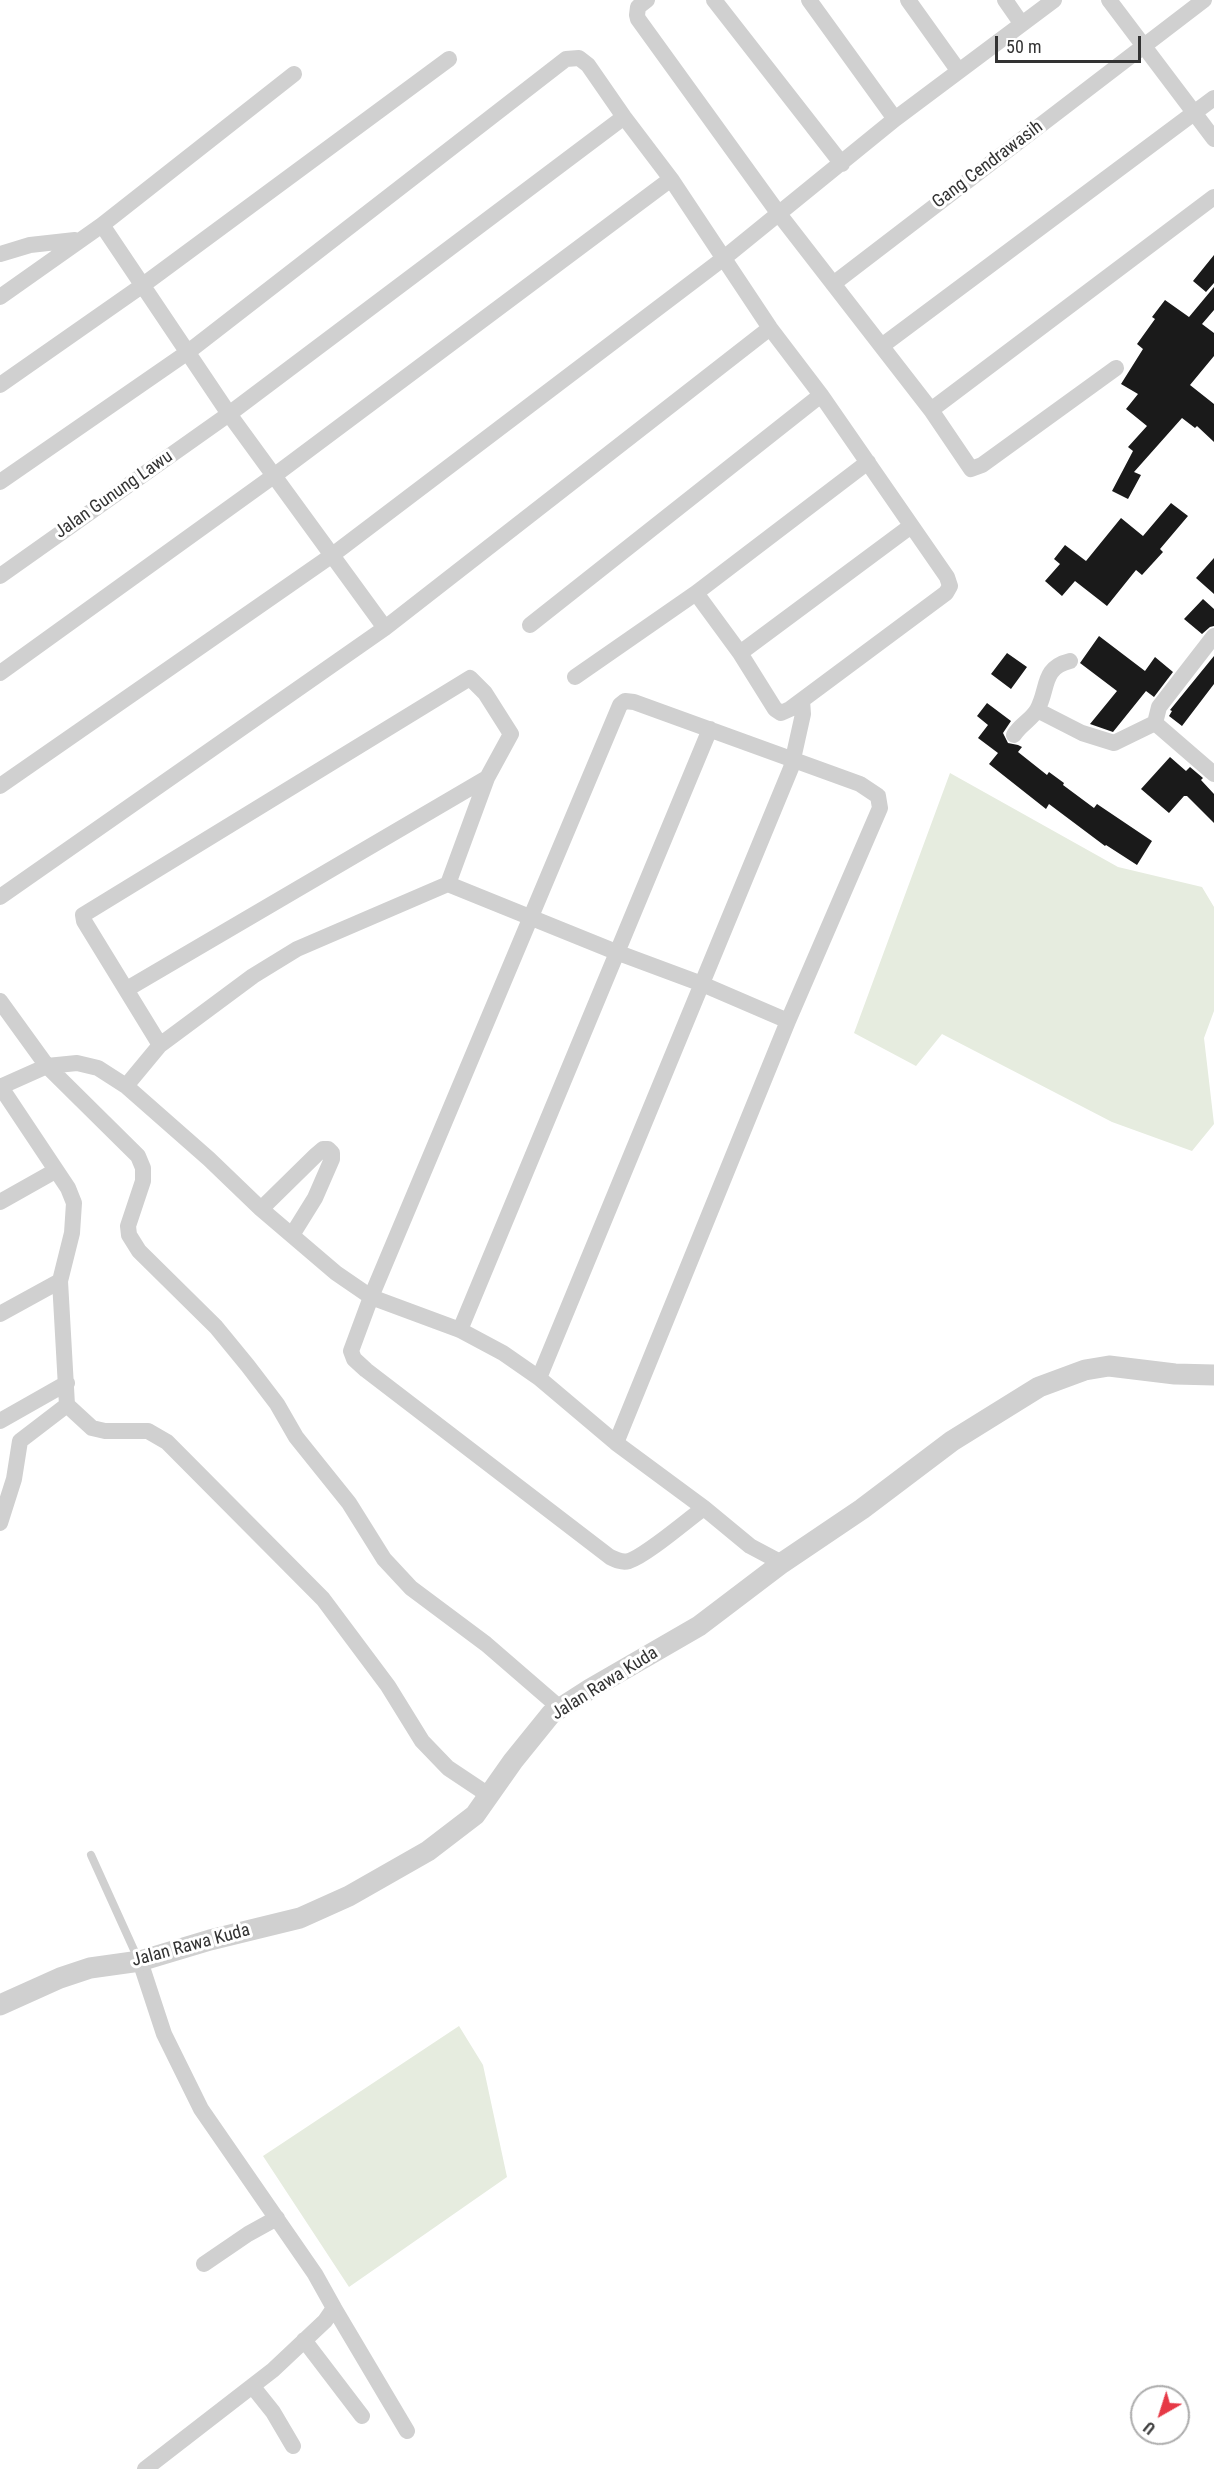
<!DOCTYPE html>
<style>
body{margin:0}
#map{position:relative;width:1214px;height:2469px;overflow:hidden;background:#fff;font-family:"Roboto Condensed",sans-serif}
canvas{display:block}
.north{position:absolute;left:1130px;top:2385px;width:60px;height:60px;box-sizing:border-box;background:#fff;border:2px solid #adadad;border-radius:50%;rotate:219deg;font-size:16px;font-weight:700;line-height:24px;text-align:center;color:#333}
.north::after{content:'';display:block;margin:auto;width:21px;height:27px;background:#e63946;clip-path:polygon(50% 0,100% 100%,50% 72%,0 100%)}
.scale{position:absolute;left:995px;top:36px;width:146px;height:27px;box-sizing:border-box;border:3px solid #333;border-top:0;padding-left:8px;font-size:18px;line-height:21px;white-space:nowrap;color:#333;-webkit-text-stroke:4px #fff;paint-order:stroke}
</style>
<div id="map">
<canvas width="1214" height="2469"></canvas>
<div class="north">U</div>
<div class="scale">50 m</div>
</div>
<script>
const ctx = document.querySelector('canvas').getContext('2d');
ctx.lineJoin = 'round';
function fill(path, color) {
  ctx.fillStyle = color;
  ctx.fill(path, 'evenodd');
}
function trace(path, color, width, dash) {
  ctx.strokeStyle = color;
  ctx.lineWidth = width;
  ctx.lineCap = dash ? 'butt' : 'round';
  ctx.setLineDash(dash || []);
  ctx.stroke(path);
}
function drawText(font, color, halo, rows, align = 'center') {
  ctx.font = font + ' "Roboto Condensed",sans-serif';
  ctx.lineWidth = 6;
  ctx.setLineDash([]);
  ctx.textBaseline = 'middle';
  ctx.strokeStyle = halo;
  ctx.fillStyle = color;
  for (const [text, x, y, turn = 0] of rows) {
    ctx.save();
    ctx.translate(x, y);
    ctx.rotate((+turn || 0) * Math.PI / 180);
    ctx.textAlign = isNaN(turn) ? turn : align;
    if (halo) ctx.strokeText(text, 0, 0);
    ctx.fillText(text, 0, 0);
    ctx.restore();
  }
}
const green = new Path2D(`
 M950,773L1118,867L1202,887L1214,907V1011L1204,1038L1214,1124L1192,1151L1112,1122L942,1034L916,1066L854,1033Z
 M459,2026L483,2065L507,2177L349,2287L263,2156Z`);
const building = new Path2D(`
 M1214,255V283L1206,292L1193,281Z
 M1214,287V310L1202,324L1214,333V356L1190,385L1214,404V442L1197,426L1195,428L1182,418L1134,472L1141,475L1128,499L1112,491L1133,451L1128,447L1147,426L1126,409L1138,394L1121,384L1143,349L1137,344L1155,319L1152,317L1165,300L1189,317Z
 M1171,503L1188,516L1160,549L1163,552L1142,575L1136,570L1107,606L1075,581L1062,596L1045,581L1060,564L1054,559L1065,545L1086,561L1121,518L1143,536Z
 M1214,558V594L1196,578Z
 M1203,599L1214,609V626L1210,627L1202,634L1184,619Z
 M1099,636L1145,671L1155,657L1173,672L1154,697L1146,691L1113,732L1090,724L1117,691L1080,663Z
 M1007,653L1027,667L1011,689L991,674Z
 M1214,656V684L1182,726L1169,716L1172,711L1170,710Z
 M987,703L1011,721L1003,733L1008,743L1018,745L1022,747L1018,752L1047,775L1049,772L1064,783L1063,785L1094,808L1097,804L1152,841L1137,865L1106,845L1105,846L1049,804L1046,809L989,764L998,753L978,738L988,725L977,716Z
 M1170,757L1186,771L1190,767L1203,778L1201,780L1214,794V823L1187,796H1184L1169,813L1141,789Z`);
const service = new Path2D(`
 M91,1855L139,1961`);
const minor = new Path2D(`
 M647,0L638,7L637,15L638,19L779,214L931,410L971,469L982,465L1116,368
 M714,0L842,164
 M809,0L895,119
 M908,0L958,70
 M1005,0L1021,23
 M1109,0L1214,139
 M102,225L229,414L385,628
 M0,254L30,245L75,240
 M833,284L1204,0
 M0,297L102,225L294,74
 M883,345L1214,98
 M0,385L143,285L449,59
 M931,410L1214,197
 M0,482L188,352L566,59L579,58L588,65L624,117L671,179L770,328L821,395L947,577L950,586L946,593L790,709L781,713L775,709L740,653L696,593
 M0,576L229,414L624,117
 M530,625L821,395
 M1214,636L1159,707L1155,723L1214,774
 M740,653L911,526
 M0,673L275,475L671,179
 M575,677L696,593L868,462
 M1037,710L1082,733L1114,743L1155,723
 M1014,735C1020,725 1031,720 1037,710C1049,689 1041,668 1070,661
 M0,786L331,556L724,258L895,119L1054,0
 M0,897L385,628L770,328
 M127,989L487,778
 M0,1001L47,1066L138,1156L143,1168V1181L128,1226L129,1235L139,1251L216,1327L248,1366L277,1404L296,1437L349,1503L384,1559L411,1588L486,1644L560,1708
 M160,1045L84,921L83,915L470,678L485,693L511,734L487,778L448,884
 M0,1086L68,1188L74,1203L72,1233L60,1281L67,1405L20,1441L14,1479L0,1523
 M126,1086L160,1045L253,976L297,949L448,884L616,952L702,984L788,1021
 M0,1087L47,1066L77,1063L98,1068L126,1086L209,1159L261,1209L336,1273L371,1297L460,1330L503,1353L539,1378L616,1443L704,1508L750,1546L782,1563
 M0,1202L55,1171
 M261,1209L316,1155L323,1149H328L332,1153V1159L315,1198L292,1235
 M0,1314L60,1281
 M460,1330L710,729
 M539,1378L791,768L803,714L802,700
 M67,1405L92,1428L105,1431H148L167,1442L323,1599L388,1686L422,1741L448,1768L490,1796
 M0,1421L67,1383
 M616,1443L788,1021L880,808L878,796L860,784L634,702L625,701L620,705L371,1297L351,1351L354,1359L366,1370L610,1557C616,1560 622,1563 629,1561C647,1555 687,1520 704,1508
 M140,1961L164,2034L201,2109L315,2274L334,2308L325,2321L273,2370L145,2469
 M204,2264L248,2234L277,2218
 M334,2308L407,2431
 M304,2340L362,2416
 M253,2387L273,2412L293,2446`);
const tertiary = new Path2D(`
 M0,2005L60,1978L90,1968L140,1961L210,1940L300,1918L349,1896L428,1851L475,1815L513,1761L551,1714L590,1689L699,1626L782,1563L862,1509L952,1441L1039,1387L1085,1370L1109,1366L1175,1374L1214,1375`);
const streetNames = [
 ["Gang Cendrawasih",988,165,-37],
 ["Jalan Gunung Lawu",114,495,-35],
 ["Jalan Rawa Kuda",605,1684,-32],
 ["Jalan Rawa Kuda",191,1946,-15]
];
fill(green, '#e6ecdf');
fill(building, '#1a1a1a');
trace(service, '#d0d0d0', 8);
trace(minor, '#d0d0d0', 16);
trace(tertiary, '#d0d0d0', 21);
drawText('18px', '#333', '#fff', streetNames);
</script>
